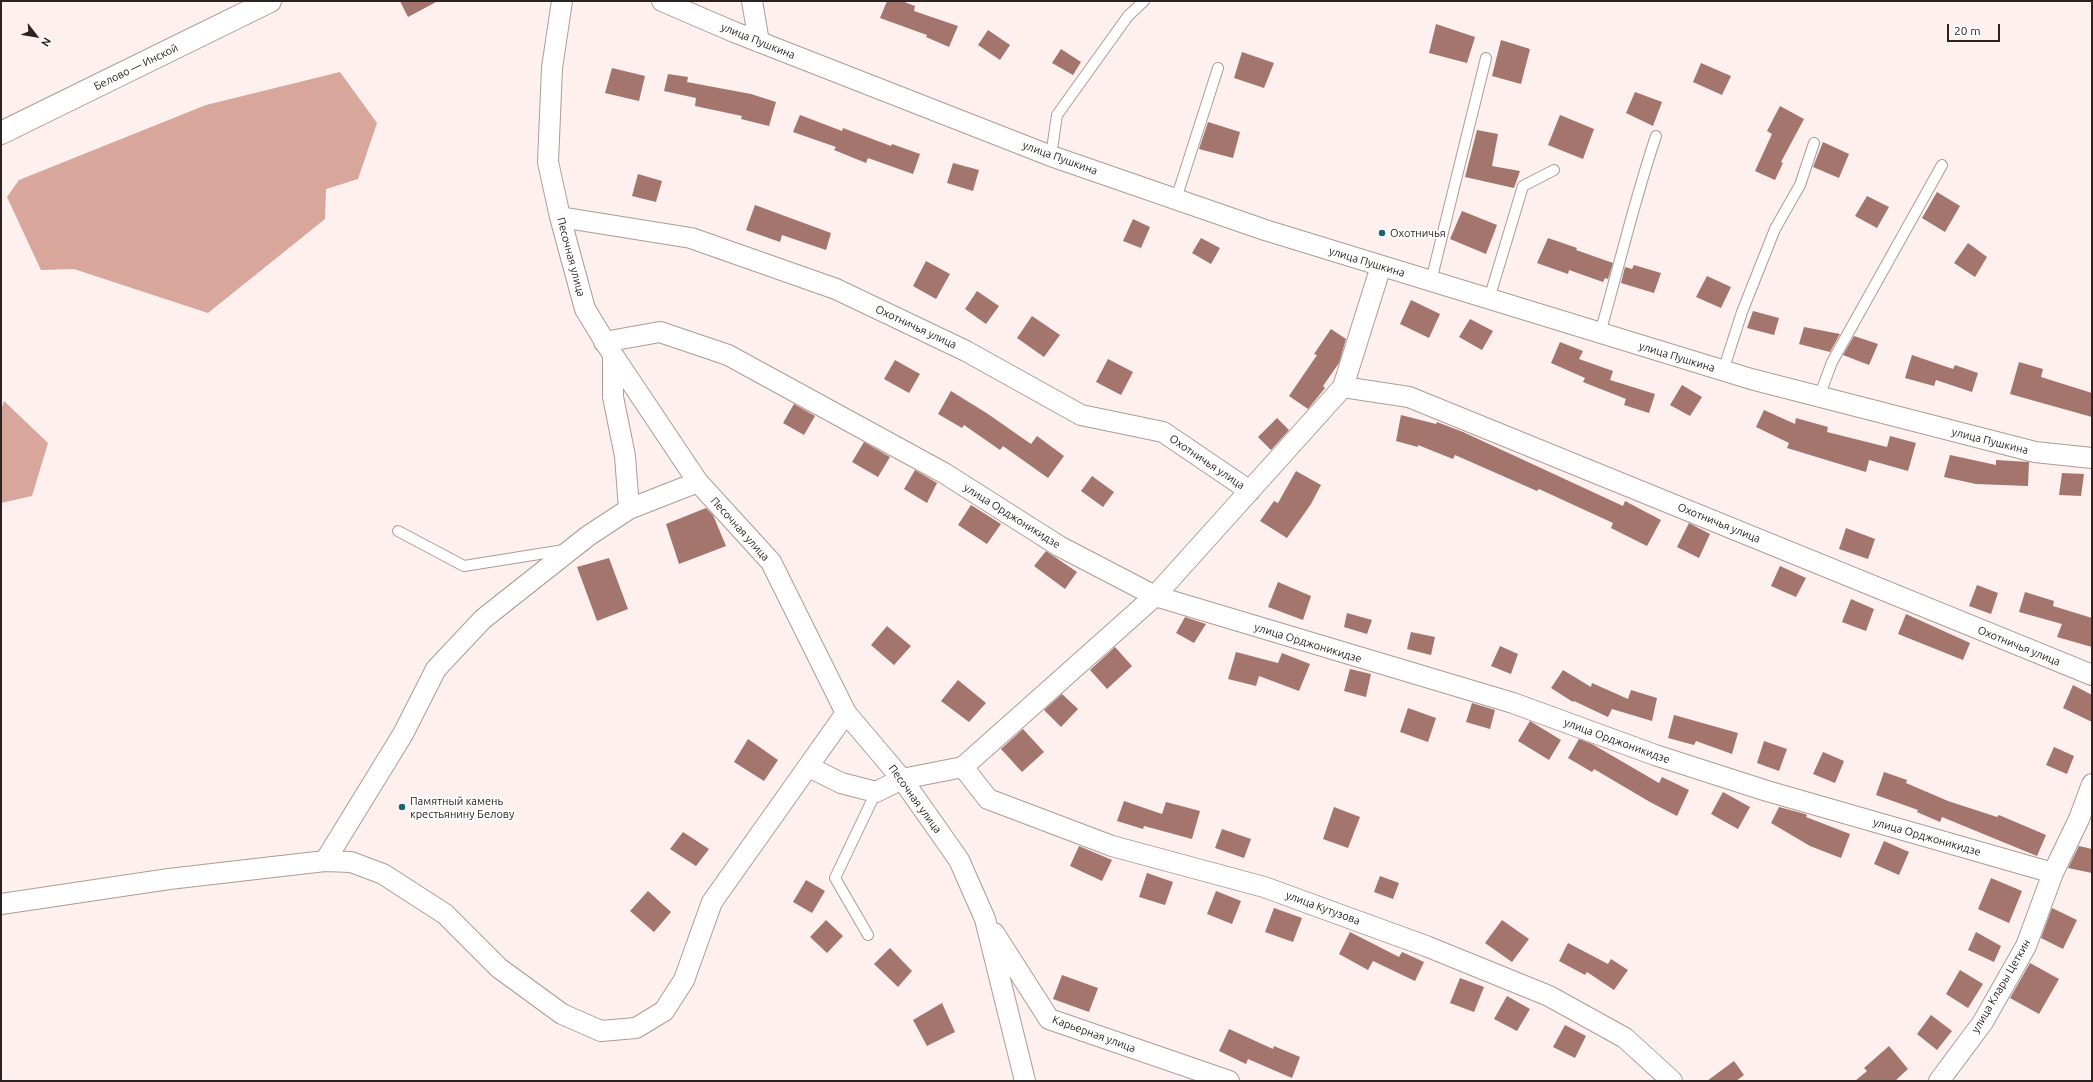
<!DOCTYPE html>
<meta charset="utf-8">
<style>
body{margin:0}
#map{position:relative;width:2093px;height:1082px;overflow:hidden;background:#fdf0ee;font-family:Ubuntu,sans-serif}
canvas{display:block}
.frame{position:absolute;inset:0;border:2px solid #2b2322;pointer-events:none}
.north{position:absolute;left:16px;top:16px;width:40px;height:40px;-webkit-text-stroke:3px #fff;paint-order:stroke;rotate:121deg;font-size:11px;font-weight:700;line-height:16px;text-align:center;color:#2b2322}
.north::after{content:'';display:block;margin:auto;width:14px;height:18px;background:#2b2322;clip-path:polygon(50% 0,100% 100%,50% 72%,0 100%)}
.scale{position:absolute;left:1947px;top:24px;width:53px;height:18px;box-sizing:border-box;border:2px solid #2b2322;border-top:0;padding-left:5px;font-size:12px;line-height:14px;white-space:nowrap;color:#2b2322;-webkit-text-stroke:3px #fff;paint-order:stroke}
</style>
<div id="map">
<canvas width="2093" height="1082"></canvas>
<div class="frame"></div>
<div class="north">N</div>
<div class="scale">20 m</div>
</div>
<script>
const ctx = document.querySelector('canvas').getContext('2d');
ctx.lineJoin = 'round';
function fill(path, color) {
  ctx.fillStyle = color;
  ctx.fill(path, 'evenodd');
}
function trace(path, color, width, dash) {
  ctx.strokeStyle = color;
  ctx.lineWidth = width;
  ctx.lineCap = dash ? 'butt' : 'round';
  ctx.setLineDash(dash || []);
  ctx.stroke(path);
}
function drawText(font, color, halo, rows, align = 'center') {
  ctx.font = font + ' Ubuntu,sans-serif';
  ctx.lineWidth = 4;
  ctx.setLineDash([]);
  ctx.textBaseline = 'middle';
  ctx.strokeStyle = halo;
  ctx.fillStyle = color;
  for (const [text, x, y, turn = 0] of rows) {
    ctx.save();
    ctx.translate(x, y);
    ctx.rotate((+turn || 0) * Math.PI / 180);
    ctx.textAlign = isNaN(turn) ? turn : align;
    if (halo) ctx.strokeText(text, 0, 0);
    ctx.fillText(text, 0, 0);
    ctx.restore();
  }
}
const forest = new Path2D(`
 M340,72L377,123L358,179L326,189L325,219L208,313L74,269L41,270L7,197L19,180L206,105Z
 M4,401L48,443L32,496L1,503V410Z`);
const building = new Path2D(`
 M400,1H438L408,17Z
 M887,1H902L915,6L914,11L958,26L949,47L926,37L927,35L880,18Z
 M1436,24L1475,37L1467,63L1429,53Z
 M988,30L1010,45L1000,60L978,45Z
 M1501,40L1530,49L1521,84L1492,76Z
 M1061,49L1081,62L1073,75L1052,63Z
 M1242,52L1274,63L1264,88L1234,78Z
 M1701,63L1731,76L1722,95L1693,82Z
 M612,68L645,76L639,101L605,93Z
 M668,74L688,77L687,82L751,94L776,102L769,126L741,119L742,116L695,106L696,98L664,91Z
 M1635,92L1662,102L1653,126L1626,113Z
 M1780,106L1804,119L1781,162L1783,163L1775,180L1755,171L1772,134L1767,131Z
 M800,115L842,131L843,128L891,146L892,144L920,154L913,174L868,158L866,163L834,150L836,147L793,132Z
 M1560,115L1594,129L1583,159L1548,145Z
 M1208,122L1240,132L1233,158L1199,149Z
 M1477,130L1498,134L1492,166L1520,171L1514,188L1465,177Z
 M1823,142L1849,154L1839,178L1813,167Z
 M953,163L979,170L973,191L947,183Z
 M638,174L662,181L656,202L632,196Z
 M1937,192L1960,206L1945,232L1922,218Z
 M1867,196L1889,207L1877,228L1855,216Z
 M755,205L831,233L826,250L782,235L780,242L746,230Z
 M1462,211L1497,225L1486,254L1450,239Z
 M1133,219L1150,227L1141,248L1123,241Z
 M1201,238L1220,248L1211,264L1192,253Z
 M1548,238L1577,248L1576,250L1613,263L1608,279L1605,278L1603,282L1569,270L1568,274L1537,263Z
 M1968,243L1987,257L1975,277L1954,263Z
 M926,261L950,274L936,299L913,286Z
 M1634,265L1661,273L1654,293L1621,283L1625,267L1632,269Z
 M1707,276L1731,287L1721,308L1696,297Z
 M977,291L999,306L986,324L965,309Z
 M1411,300L1440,314L1429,338L1400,324Z
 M1753,311L1779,318L1774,335L1747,328Z
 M1032,316L1060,335L1044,357L1017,338Z
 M1470,319L1493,331L1482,350L1459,337Z
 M1804,327L1840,334L1830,352L1799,344Z
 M1331,329L1346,339L1339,363L1323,386L1325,388L1308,409L1289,396L1317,355L1314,354Z
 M1854,336L1878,344L1869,365L1843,355Z
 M1560,342L1583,351L1579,359L1613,371L1610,380L1655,394L1649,413L1624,405L1626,399L1583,382L1585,378L1551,363Z
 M1912,355L1953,369L1955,365L1978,373L1972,392L1936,380L1934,386L1905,378Z
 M1108,359L1133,372L1121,395L1096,382Z
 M895,360L920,374L909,393L884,379Z
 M2019,362L2043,369L2041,377L2092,393V417L2010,394Z
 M1682,385L1702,397L1690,416L1670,405Z
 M951,391L988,414L1031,444L1037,436L1064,456L1048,478L1003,446L1000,450L964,425L962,428L938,414Z
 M794,404L815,416L804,435L783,423Z
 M1764,410L1795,424L1796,418L1828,427L1827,432L1887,447L1890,436L1916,443L1908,471L1869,460L1866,472L1787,448L1789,443L1756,427Z
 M1401,415L1436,424L1437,422L1463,432L1623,506L1625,501L1661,520L1647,546L1611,528L1613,523L1539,489L1537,491L1455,455L1453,459L1418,445V447L1396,441Z
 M1277,418L1289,430L1271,450L1258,437Z
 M864,442L890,457L878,477L852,462Z
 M1950,455L1996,465V460L2029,462L2028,486L1976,484L1944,477Z
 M915,470L937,483L927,503L904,489Z
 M1296,471L1321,485L1311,504L1287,538L1260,521L1274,501L1278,503Z
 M2062,473L2084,474L2081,496L2059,495Z
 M1092,476L1114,492L1103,507L1081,491Z
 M971,505L1001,524L987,544L958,525Z
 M706,508L713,515L726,546L679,564L666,524Z
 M1689,523L1710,534L1699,558L1677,547Z
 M1846,528L1875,539L1868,559L1839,549Z
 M1046,551L1077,572L1065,589L1034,566Z
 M609,558L628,609L597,621L577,567Z
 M1780,566L1806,578L1796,597L1771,586Z
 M1278,582L1311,596L1303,620L1268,607Z
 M1977,585L1998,593L1991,614L1969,606Z
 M2025,592L2054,601L2053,606L2092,618V647L2057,637L2062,624L2019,612Z
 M1851,599L1874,609L1866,631L1842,622Z
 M1347,613L1372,620L1367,634L1344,627Z
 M1906,614L1970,643L1963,660L1898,634Z
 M1185,617L1206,624L1194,643L1176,633Z
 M887,626L911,646L894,665L871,645Z
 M1411,632L1435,637L1431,655L1407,649Z
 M1500,646L1518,654L1511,674L1491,666Z
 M1115,647L1132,666L1107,689L1090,670Z
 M1236,652L1278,663L1282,653L1310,664L1299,691L1259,676L1256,686L1228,679Z
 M1350,669L1371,674L1366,697L1344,691Z
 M1563,670L1591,687L1592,683L1628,699L1631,690L1657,698L1652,721L1612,709L1608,717L1574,701L1573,702L1551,688Z
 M958,680L986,703L969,722L941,701Z
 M2073,685L2092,695V722L2063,708Z
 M1062,694L1078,709L1061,727L1044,710Z
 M1472,703L1495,710L1490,729L1466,722Z
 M1408,708L1436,718L1428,742L1400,732Z
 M1674,715L1738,733L1732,754L1696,741L1694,745L1668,738Z
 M1530,721L1561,740L1549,760L1518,741Z
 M1023,729L1044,752L1022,772L1001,749Z
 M748,739L778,760L764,781L734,762Z
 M1579,739L1592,744L1659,783L1662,777L1689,790L1677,816L1650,802L1594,769L1592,772L1568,758Z
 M1764,741L1787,749L1779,771L1757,763Z
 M2054,747L2074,756L2067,774L2046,765Z
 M1823,752L1844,761L1835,783L1813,774Z
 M1884,772L1907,780L1906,783L1948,801L1997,817L1999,815L2046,835L2037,856L1942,817L1940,822L1917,812L1918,810L1876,795Z
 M1723,792L1750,807L1738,829L1711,814Z
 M1124,801L1162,814L1166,802L1200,811L1192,839L1144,826L1143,829L1117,821Z
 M1334,807L1360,817L1348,848L1323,839Z
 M1779,807L1805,814L1807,815L1806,817L1850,834L1841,858L1810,846L1771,823Z
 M1222,829L1251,839L1244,858L1215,848Z
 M683,832L709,849L696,866L670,849Z
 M1884,841L1909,852L1899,875L1874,864Z
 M1079,846L1112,860L1102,881L1070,866Z
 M2079,846L2092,849V873L2068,868Z
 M1147,873L1173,882L1165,905L1139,897Z
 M1380,876L1399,883L1393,899L1374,892Z
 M1991,878L2022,891L2009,923L1978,909Z
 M806,880L825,891L812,913L793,902Z
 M648,891L671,912L654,932L630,911Z
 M1216,891L1241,901L1232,924L1207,914Z
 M1274,908L1302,918L1293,942L1265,932Z
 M2052,908L2077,920L2063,949L2041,938Z
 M826,920L843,936L827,953L810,937Z
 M1502,920L1529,939L1512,962L1485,943Z
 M1350,932L1399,957L1402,952L1424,962L1415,981L1373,961L1368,970L1339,954Z
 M1976,932L2001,946L1994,962L1968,950Z
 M1568,943L1608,964L1611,959L1628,970L1614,990L1587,972L1585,975L1559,961Z
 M890,948L912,971L898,987L874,964Z
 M2030,963L2059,979L2039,1014L2010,998Z
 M1960,970L1983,984L1968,1008L1946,994Z
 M1062,975L1098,988L1089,1012L1053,999Z
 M1460,978L1484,987L1474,1012L1450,1003Z
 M1507,996L1530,1009L1517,1031L1494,1019Z
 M942,1003L955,1032L927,1046L913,1020Z
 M1931,1015L1952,1031L1937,1050L1917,1034Z
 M1565,1025L1586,1036L1575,1058L1553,1047Z
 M1229,1029L1273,1049L1274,1046L1300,1057L1292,1078L1248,1059L1246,1064L1219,1051Z
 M1889,1046L1908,1069L1895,1081H1855L1867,1071L1864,1068Z
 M1734,1061L1744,1075L1736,1081H1707Z`);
const lane = new Path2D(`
 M1051,156L1057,115L1128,16L1144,1
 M1176,199L1218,68
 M1431,281L1486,58
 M1489,299L1523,186L1554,170
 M1600,333C1619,267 1634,201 1656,136
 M1723,371L1742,312L1775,229L1800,185L1814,143
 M1819,397L1832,362L1942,165
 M398,531L464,566L564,550
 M868,935L835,878L876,792`);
const street = new Path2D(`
 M562,1L552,68L548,162L560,217L585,309L613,355L698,482L771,562L846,713L902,779L959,860L985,919L1025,1081
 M662,1L734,32L1051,156L1265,230L1751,379L2035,452L2092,458
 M752,1L759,42
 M560,217L691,238L836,289L966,351L1081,415L1163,432L1250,491
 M604,342L660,332L728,355L944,473L1059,546L1155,596L1513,703L1655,755L1767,791L2053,873
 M1343,387L1409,397L2092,675
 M629,509L698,482
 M809,767L841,783L876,792L902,779L963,767L1155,596L1343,387L1381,266
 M963,767L988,799L1112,846L1264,887L1426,946L1549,996L1625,1038L1672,1081
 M325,861L351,862L383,874L445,914L499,968L562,1014L601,1031L636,1028L664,1011L684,980L712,902L846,713
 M1,904L169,879L325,861L403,734L436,669L483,619L588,536L629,509L625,456L613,397V355
 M994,933L1049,1019L1229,1081
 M1939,1081L1983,1022L2026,946L2053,873L2079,819L2092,784`);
const secondary = new Path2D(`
 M1,133L270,1`);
const markers = [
 [1382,233,4,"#1b6572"],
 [402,807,4,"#1b6572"]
];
const streetNames = [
 ["улица Пушкина",758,41,22],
 ["Белово — Инской",136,67,-26],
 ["улица Пушкина",1060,158,20],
 ["Песочная улица",571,257,75],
 ["улица Пушкина",1367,262,17],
 ["Охотничья улица",916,327,25],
 ["улица Пушкина",1677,357,17],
 ["улица Пушкина",1990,441,14],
 ["Охотничья улица",1207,462,34],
 ["улица Орджоникидзе",1012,516,32],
 ["Охотничья улица",1719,523,22],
 ["Песочная улица",740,529,48],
 ["улица Орджоникидзе",1308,643,17],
 ["Охотничья улица",2019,646,22],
 ["улица Орджоникидзе",1617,741,20],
 ["Песочная улица",915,799,54],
 ["улица Орджоникидзе",1927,837,16],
 ["улица Кутузова",1323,908,20],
 ["улица Клары Цеткин",2001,986,-60],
 ["Карьерная улица",1094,1034,20]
];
const poiNames = [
 ["Охотничья",1390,233],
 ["Памятный камень",410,801],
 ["крестьянину Белову",410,814]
];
fill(forest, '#d8a69b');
fill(building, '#a4756c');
trace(lane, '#ae9b97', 12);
trace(street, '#ae9b97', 22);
trace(secondary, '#ae9b97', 24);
trace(lane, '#fff', 10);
trace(street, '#fff', 20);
trace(secondary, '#fff', 22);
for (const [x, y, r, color] of markers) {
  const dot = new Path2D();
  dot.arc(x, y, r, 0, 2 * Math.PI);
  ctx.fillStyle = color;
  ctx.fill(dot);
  trace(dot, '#fff', 1.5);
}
drawText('11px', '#2b2322', '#fff', streetNames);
drawText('11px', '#2b2322', '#fff', poiNames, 'left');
</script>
